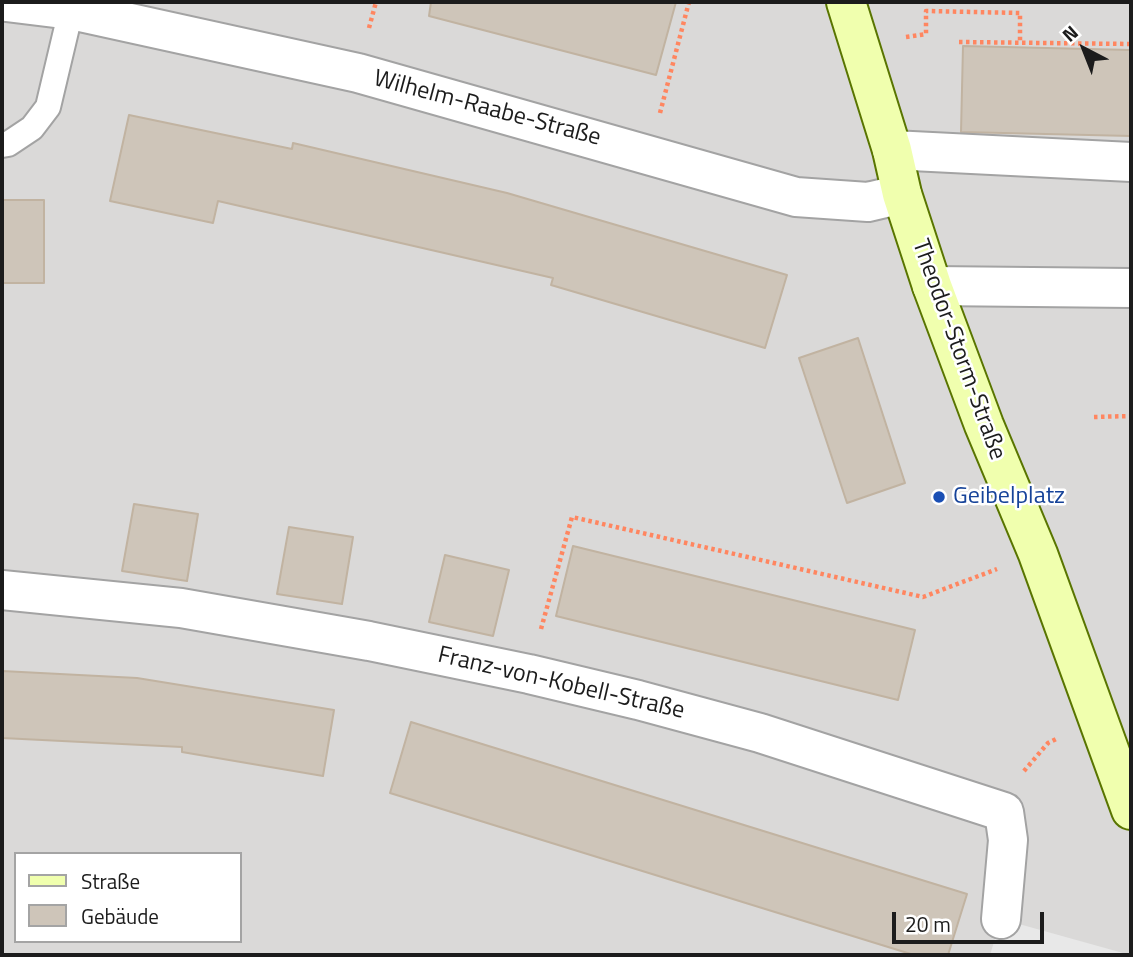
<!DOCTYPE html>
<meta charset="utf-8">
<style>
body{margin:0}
#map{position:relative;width:1133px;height:957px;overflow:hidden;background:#eeebe0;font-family:"Titillium Web",sans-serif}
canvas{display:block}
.frame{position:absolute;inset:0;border:4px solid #1c1c1c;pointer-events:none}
.legend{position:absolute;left:14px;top:852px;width:228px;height:91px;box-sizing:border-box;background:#fff;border:2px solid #a4a4a4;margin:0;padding:9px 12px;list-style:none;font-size:21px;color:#1c1c1c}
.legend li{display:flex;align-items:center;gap:14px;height:35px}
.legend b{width:35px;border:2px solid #a4a4a4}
.north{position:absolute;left:1049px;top:14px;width:70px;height:70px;-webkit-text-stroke:5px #fff;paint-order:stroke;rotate:318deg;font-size:19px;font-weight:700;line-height:28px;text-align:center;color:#1c1c1c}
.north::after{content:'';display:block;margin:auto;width:24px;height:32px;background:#1c1c1c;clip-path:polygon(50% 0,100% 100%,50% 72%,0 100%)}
.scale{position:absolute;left:892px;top:912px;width:152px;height:32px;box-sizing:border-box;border:4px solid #1c1c1c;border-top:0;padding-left:9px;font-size:21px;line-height:24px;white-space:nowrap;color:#1c1c1c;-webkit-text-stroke:5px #fff;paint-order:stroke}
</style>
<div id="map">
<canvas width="1133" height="957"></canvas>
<div class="frame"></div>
<ul class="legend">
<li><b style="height:9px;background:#f0ffae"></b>Straße</li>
<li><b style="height:19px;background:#cec5b9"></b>Gebäude</li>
</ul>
<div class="north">N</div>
<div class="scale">20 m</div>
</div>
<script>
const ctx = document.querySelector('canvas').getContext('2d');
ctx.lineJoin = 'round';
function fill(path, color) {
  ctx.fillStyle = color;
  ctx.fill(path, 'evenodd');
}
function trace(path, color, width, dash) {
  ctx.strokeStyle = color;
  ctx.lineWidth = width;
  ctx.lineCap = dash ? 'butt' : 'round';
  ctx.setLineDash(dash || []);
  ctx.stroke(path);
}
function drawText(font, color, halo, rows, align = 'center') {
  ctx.font = font + ' "Titillium Web",sans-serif';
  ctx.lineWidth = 5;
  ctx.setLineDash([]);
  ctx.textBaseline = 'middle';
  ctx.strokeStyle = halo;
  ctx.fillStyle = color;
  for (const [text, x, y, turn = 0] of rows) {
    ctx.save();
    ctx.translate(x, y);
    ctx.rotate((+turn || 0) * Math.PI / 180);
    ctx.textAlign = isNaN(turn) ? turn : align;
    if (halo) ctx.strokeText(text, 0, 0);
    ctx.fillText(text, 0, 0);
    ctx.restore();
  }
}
const residential = new Path2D(`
 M2,2H1131V955H2ZM16,854H240V941H16Z`);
const parking = new Path2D(`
 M1001,919L1123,953L990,955Z`);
const building = new Path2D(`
 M431,2H676L656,75L429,16Z
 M963,46L1131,50V136L961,132Z
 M129,115L292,149L293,143L507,193L787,275L765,348L551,285L553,278L218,201L213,223L110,201Z
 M2,200H44V283H2Z
 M858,338L905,483L847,503L799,358Z
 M134,504L198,514L187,581L122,571Z
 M289,527L353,537L342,604L277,594Z
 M573,546L915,630L898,700L556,616Z
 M445,555L509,570L493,636L429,622Z
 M2,671L137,678L334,710L323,776L182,752V747L2,738Z
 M411,722L967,894L948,955H914L390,793Z`);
const path = new Path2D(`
 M369,28L376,2
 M906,37L926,34V11L1020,13V42
 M959,42L1131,44
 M660,113L689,2
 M1094,417L1131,416
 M541,629L572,517L923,597L997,569
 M1024,771L1048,743L1058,738`);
const lane = new Path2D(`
 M2,145L8,144L32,128L48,107L71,10`);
const street = new Path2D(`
 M6,2L71,10L358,73L796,197L868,202L902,194
 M892,150L1131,162
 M932,286L1131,288
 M2,590L181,608L369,641L529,674L638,700L760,733L1004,812L1008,840L1001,919`);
const secondary = new Path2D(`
 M846,2L892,150L902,194L932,286L984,425L1038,554L1131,810`);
const markers = [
 [939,497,7,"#1a4fb4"]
];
const streetNames = [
 ["Wilhelm-Raabe-Straße",487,109,15],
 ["Theodor-Storm-Straße",958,350,70],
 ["Franz-von-Kobell-Straße",561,684,13]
];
const transitNames = [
 ["Geibelplatz",953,497]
];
fill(residential, '#dad9d8');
fill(parking, '#e8e8e8');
fill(building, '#cec5b9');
trace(building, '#c1b3a1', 2);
trace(lane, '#a3a3a3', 28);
trace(street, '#a3a3a3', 42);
trace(secondary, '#597500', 42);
trace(path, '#ff8660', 4.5, [3.5, 3.5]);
trace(lane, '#fff', 24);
trace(street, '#fff', 38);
trace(secondary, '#f0ffae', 38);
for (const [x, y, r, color] of markers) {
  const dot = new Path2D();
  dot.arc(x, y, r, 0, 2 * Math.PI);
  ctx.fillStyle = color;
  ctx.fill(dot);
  trace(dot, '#fff', 2.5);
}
drawText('24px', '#1c1c1c', '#fff', streetNames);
drawText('24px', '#164399', '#fff', transitNames, 'left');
</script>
